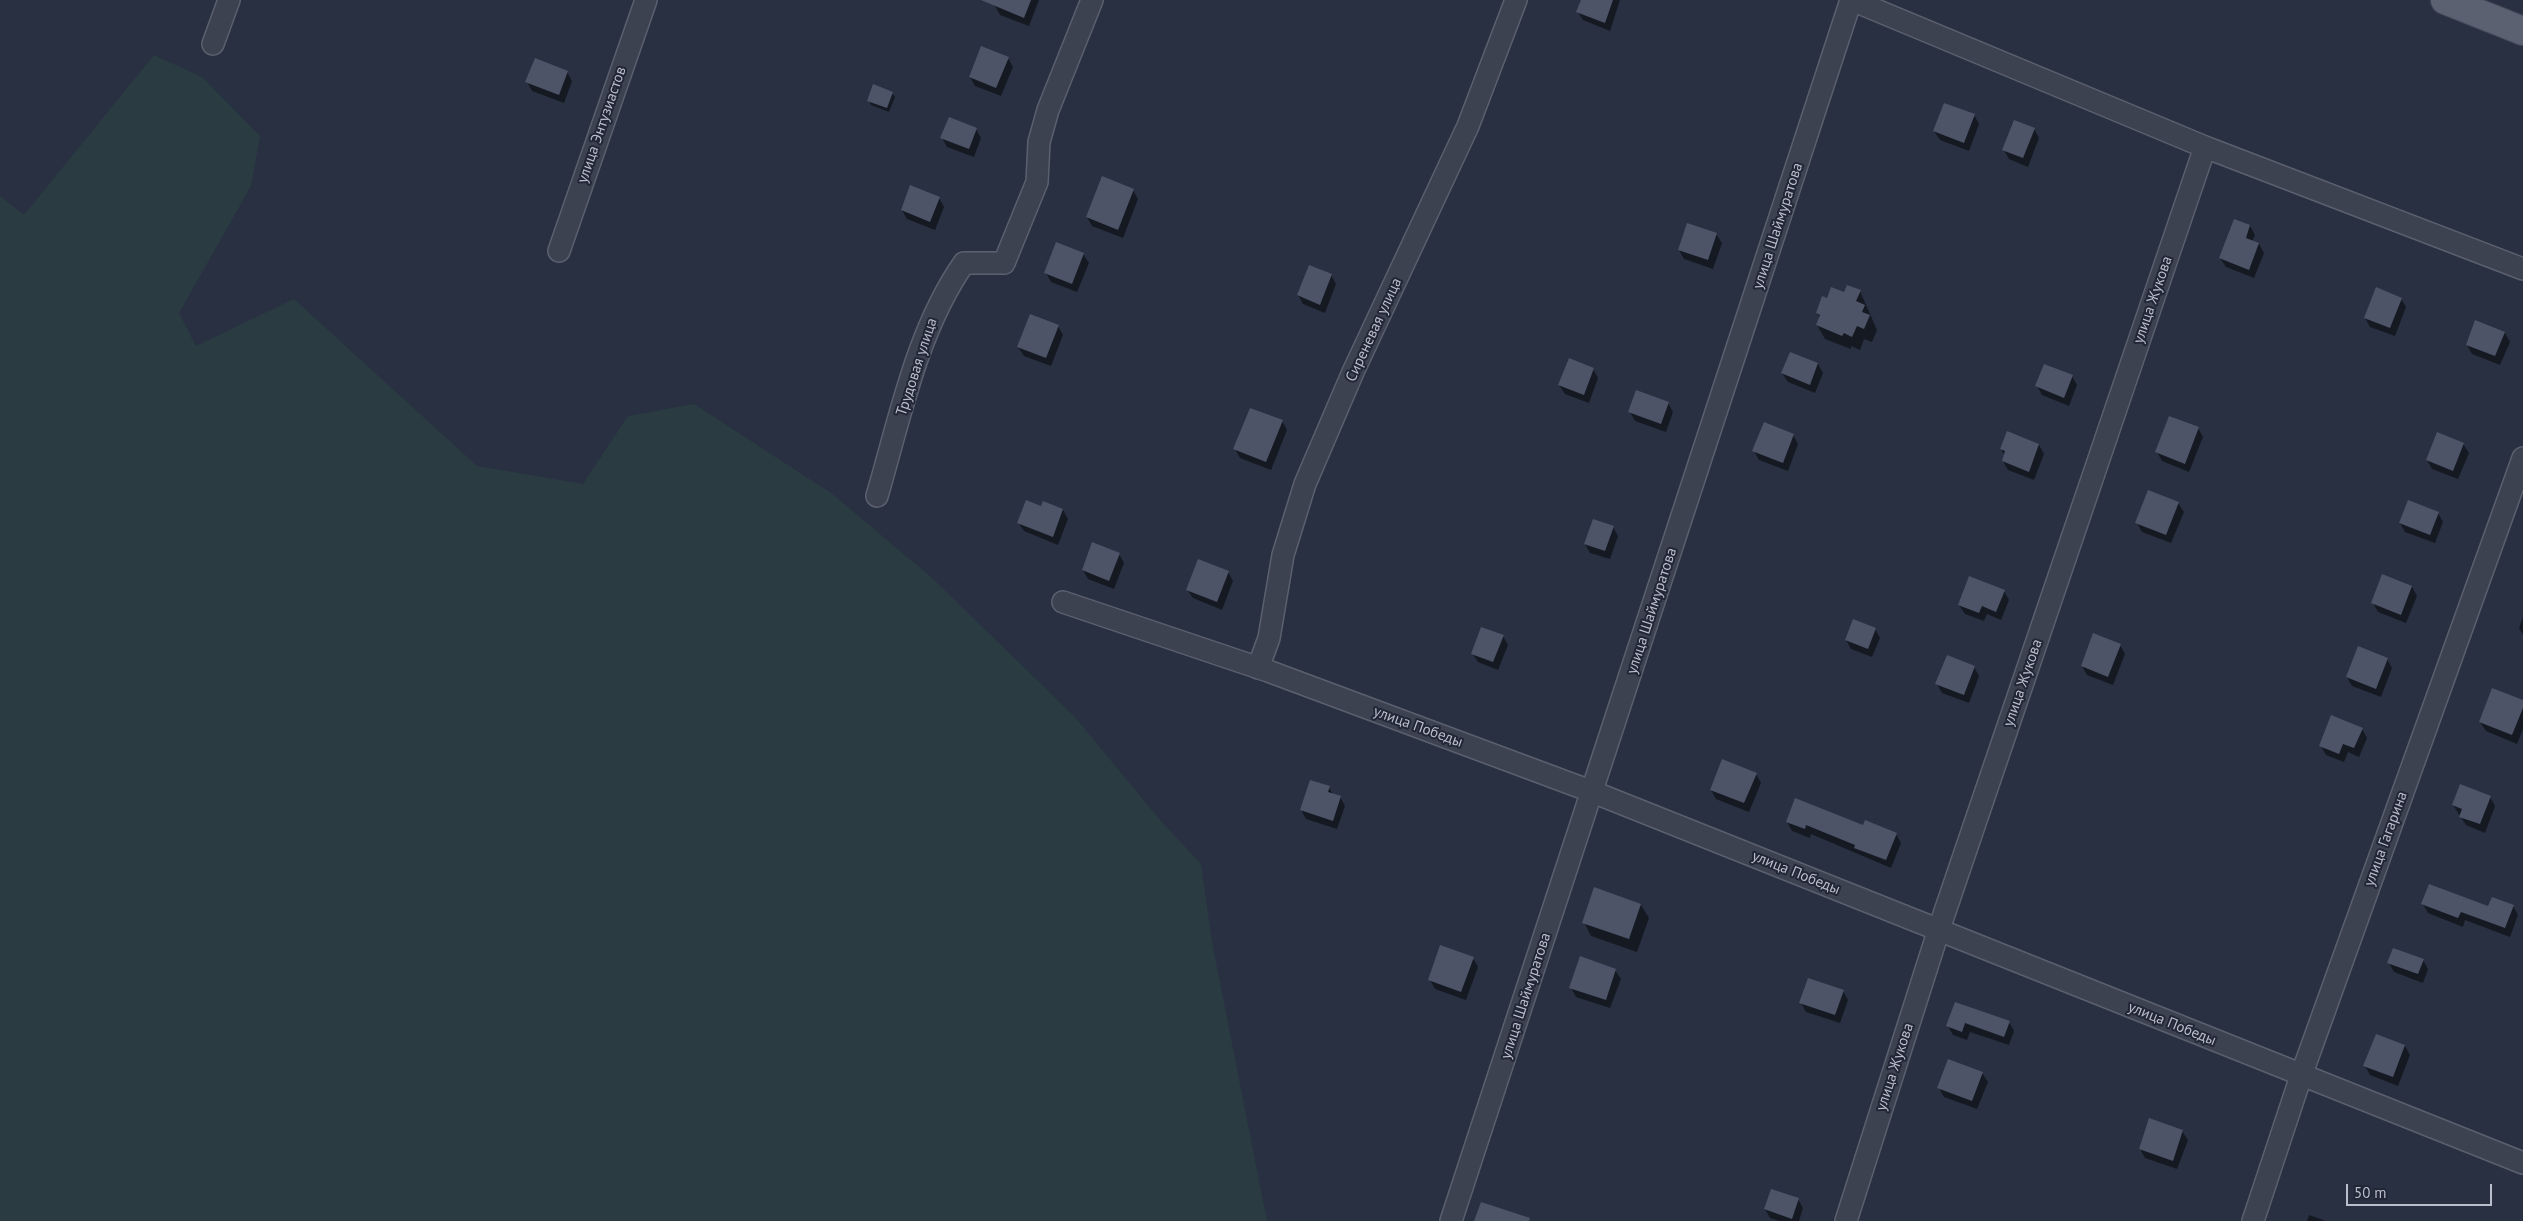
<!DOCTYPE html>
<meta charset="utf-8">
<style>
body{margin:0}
#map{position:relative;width:2523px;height:1221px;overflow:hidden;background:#283041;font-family:"PT Sans",sans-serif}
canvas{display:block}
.scale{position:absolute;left:2346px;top:1184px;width:146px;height:22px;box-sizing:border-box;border:2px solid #babecb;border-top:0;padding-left:6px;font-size:15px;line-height:18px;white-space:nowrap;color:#babecb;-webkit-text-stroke:4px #212736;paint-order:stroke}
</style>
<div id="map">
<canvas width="2523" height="1221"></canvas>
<div class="scale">50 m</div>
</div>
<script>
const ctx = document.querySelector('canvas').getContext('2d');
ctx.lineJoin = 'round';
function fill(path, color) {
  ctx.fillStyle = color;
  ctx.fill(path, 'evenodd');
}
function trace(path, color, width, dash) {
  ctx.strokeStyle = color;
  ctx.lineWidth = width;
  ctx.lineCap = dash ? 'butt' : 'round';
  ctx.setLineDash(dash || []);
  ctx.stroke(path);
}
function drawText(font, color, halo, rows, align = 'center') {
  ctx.font = font + ' "PT Sans",sans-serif';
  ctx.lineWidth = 4;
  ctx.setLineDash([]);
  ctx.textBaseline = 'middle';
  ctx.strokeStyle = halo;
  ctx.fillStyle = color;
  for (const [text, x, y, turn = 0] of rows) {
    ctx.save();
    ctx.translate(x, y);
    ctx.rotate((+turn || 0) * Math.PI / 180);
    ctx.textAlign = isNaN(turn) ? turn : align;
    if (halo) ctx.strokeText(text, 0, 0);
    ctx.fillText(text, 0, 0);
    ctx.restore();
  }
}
const green = new Path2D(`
 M154,55L202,77L260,136L251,186L179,313L196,346L294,299L477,466L583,484L628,416L694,404L831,493L931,577L1075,717L1160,820L1201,864L1212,942L1267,1221H0V196L24,215Z`);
const shadow = new Path2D(`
 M997,0H1039L1029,26L1000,15L995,6Z
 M1582,0H1620L1610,31L1583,20L1578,12Z
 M1008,58L1013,67L1001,96L975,86L970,77Z
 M567,72L572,81L564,103L532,91L527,82Z
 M892,93L895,97L889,112L871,105L869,101Z
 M1974,115L1979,124L1969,151L1940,140L1934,131Z
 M976,129L981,138L974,157L947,147L942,138Z
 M2034,129L2039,138L2028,167L2009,159L2004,150Z
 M1133,190L1138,199L1123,238L1092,226L1087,217Z
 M939,198L944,207L935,230L907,219L902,210Z
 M2250,226L2255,235L2252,242L2259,244L2264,253L2254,278L2226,267L2220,258Z
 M1716,234L1722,243L1713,269L1684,259L1679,250Z
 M1083,254L1089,263L1077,292L1051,282L1046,273Z
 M1331,275L1336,284L1325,313L1303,304L1298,295Z
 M1860,291L1877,330L1872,342L1864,339L1860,350L1851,346V349L1825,339L1817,325L1820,318L1817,313L1828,299Z
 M2401,299L2406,307L2395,336L2370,327L2365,318Z
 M1058,326L1063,335L1051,366L1024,356L1018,347Z
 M2505,333L2510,342L2500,365L2472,354L2467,345Z
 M1818,364L1823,373L1815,393L1788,382L1782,373Z
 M1593,369L1598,378L1589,403L1565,394L1559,385Z
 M2072,376L2077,385L2069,406L2042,395L2037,386Z
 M1668,403L1673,412L1666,432L1635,421L1630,412Z
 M1282,421L1287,430L1271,470L1240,458L1235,449Z
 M2198,428L2203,437L2189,472L2162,461L2157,452Z
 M2007,433L2039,445L2044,454L2034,480L2008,470L2003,461L2005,456L2001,449Z
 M1793,435L1798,444L1788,471L1759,460L1754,451Z
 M2463,444L2469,453L2458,479L2432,469L2427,460Z
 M2178,503L2184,512L2171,543L2142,532L2137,523Z
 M1042,508L1063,510L1068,519L1058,545L1024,531L1018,522Z
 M2438,513L2443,522L2435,543L2405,532L2400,523Z
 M1613,527L1618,536L1610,559L1590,553L1585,544Z
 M1119,554L1124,563L1114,589L1088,579L1083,570Z
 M1228,572L1233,581L1222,610L1193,598L1187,589Z
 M2412,587L2417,596L2406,623L2378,612L2373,603Z
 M2004,591L2009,600L2001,620L1987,614L1984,621L1965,614L1959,605Z
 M2523,617V635L2519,628Z
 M1875,629L1880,638L1872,657L1851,649L1846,640Z
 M1503,636L1508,645L1498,670L1478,662L1472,653Z
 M2120,645L2125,654L2113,685L2087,675L2082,666Z
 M2387,659L2392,668L2381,697L2352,686L2347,677Z
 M1974,667L1979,676L1969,703L1942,693L1937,684Z
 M2523,701V729L2517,744L2486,731L2480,722Z
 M2362,729L2367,738L2359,757L2348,752L2344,762L2326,755L2321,746Z
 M1756,774L1761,783L1749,812L1716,799L1711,790Z
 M1329,787L1333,795L1340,797L1345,806L1337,829L1306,819L1301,810Z
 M2490,797L2495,806L2485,833L2466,825L2453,805Z
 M1787,822L1864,827L1896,834L1901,843L1891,868L1811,834L1810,838L1792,831Z
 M2423,904L2489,908L2513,906L2518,915L2510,937L2465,920L2463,927L2428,913Z
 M1641,905L1649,918L1637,952L1591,936L1584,922Z
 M1473,958L1478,967L1466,1000L1435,989L1430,980Z
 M2423,960L2428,969L2423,983L2394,972L2389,963Z
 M1615,970L1621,979L1610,1008L1576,997L1571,988Z
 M1843,991L1848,1000L1840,1023L1806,1012L1801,1003Z
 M1956,1003L2009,1022L2014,1031L2009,1045L1970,1032L1967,1040L1953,1035L1948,1026Z
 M2376,1035L2405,1046L2410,1055L2398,1086L2370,1075L2365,1066Z
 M1982,1073L1988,1082L1977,1109L1944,1097L1939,1088Z
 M2182,1131L2188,1140L2177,1169L2145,1158L2140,1149Z
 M1798,1199L1803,1208L1799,1221H1779L1770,1218L1765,1209Z
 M2309,1215L2326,1221H2307Z`);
const building = new Path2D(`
 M981,0H1031L1024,18Z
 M1581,0H1613L1605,23L1576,12Z
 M981,46L1009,57L996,88L969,77Z
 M535,58L568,71L559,95L525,82Z
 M873,84L893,92L887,108L867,101Z
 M1944,103L1975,114L1964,143L1933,131Z
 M949,117L977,128L969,149L940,138Z
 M2014,120L2035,128L2023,158L2002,150Z
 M1102,176L1134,189L1118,230L1086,217Z
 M910,185L940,197L930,222L901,210Z
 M2234,219L2250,225L2246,238L2259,243L2249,270L2219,258Z
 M1687,223L1717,233L1708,260L1678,250Z
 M1056,242L1084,253L1072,284L1044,273Z
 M1309,265L1332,274L1320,305L1297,295Z
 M1847,285L1861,290L1856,301L1865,305L1862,312L1870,315L1864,329L1857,326L1852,337L1844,333L1842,336L1816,325L1820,315L1816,313L1822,296L1827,298L1831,287L1844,292Z
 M2376,287L2402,298L2390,328L2364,318Z
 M1030,314L1059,325L1046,358L1017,347Z
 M2475,320L2505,332L2495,356L2466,345Z
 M1790,352L1818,363L1810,385L1781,373Z
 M1569,358L1594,368L1584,395L1558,385Z
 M2044,364L2073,375L2064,398L2035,386Z
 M1636,390L1669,402L1661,424L1628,412Z
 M1250,408L1283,420L1266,462L1233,449Z
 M2169,416L2199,427L2185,464L2155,452Z
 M1764,422L1794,434L1783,463L1752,451Z
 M2007,431L2039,444L2029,472L2002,461L2005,451L2000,449Z
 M2437,432L2464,443L2453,471L2426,460Z
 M2148,490L2179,502L2166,535L2135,523Z
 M1026,500L1041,506L1043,501L1063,509L1053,537L1017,523Z
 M2408,500L2439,512L2430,535L2399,523Z
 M1593,519L1614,526L1605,551L1584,544Z
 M1092,542L1120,553L1109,581L1082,570Z
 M1198,559L1229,571L1217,602L1186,590Z
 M2382,574L2412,586L2401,615L2371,603Z
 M1969,576L2005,590L1996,612L1982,606L1979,613L1958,605Z
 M1853,619L1876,628L1868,649L1845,640Z
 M1481,627L1504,635L1493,662L1471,654Z
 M2093,633L2121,644L2108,677L2081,666Z
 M2358,646L2388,658L2376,689L2346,677Z
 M1947,655L1975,666L1964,695L1935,684Z
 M2492,688L2523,700V708L2512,735L2479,722Z
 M2331,715L2363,728L2354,748L2343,744L2339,754L2319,746Z
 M1722,759L1757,773L1744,803L1710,790Z
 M1310,780L1330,786L1328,792L1341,796L1333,821L1300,810Z
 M2460,784L2491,796L2480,824L2459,817L2462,809L2452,805Z
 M1795,798L1863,825L1865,820L1897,833L1886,860L1854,848L1855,845L1806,825L1805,829L1786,822Z
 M2429,884L2488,906L2492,897L2514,905L2505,928L2461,912L2458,918L2421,904Z
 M1594,887L1641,904L1629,939L1582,923Z
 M1440,945L1474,957L1461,992L1428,980Z
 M2393,948L2424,959L2418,974L2387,963Z
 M1580,956L1616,969L1606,1000L1569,988Z
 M1808,978L1844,990L1835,1015L1799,1003Z
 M1955,1002L2010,1021L2004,1037L1965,1023L1962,1032L1946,1026Z
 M2376,1034L2405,1045L2393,1077L2363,1066Z
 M1948,1059L1983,1072L1972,1101L1937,1088Z
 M2149,1118L2183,1130L2173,1161L2139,1149Z
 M1771,1189L1799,1198L1792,1219L1764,1209Z
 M1481,1202L1530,1218L1529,1221H1474Z`);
const minor = new Path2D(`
 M1852,0L2205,147L2523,269
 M213,44L229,0
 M559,251L646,0
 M877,496C900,418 917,330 964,263H1004L1037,182L1039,142L1048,110L1092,0
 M1063,602L1268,671L1593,792L2523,1163
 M1258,668L1269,638L1283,555L1305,484L1353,372L1468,126L1516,0
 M1451,1221L1851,0
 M1846,1221L1939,929L2205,147
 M2253,1221L2301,1076L2523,458`);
const major = new Path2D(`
 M2445,0L2523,31`);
const streetNames = [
 ["улица Энтузиастов",602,125,-71],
 ["улица Шаймуратова",1778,226,-72],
 ["улица Жукова",2153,300,-71],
 ["Сиреневая улица",1374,330,-65],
 ["Трудовая улица",917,367,-72],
 ["улица Шаймуратова",1652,611,-72],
 ["улица Жукова",2023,683,-71],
 ["улица Победы",1418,727,20],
 ["улица Гагарина",2386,839,-70],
 ["улица Победы",1796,873,22],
 ["улица Шаймуратова",1526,996,-72],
 ["улица Победы",2172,1024,22],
 ["улица Жукова",1895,1067,-72]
];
fill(green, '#2a3c42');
fill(shadow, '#0007');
fill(building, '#4d5468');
trace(minor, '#5b606e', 24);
trace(major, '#464b5a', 30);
trace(minor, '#3d4251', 21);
trace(major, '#5b6171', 28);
drawText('15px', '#babecb', '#212736', streetNames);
</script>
